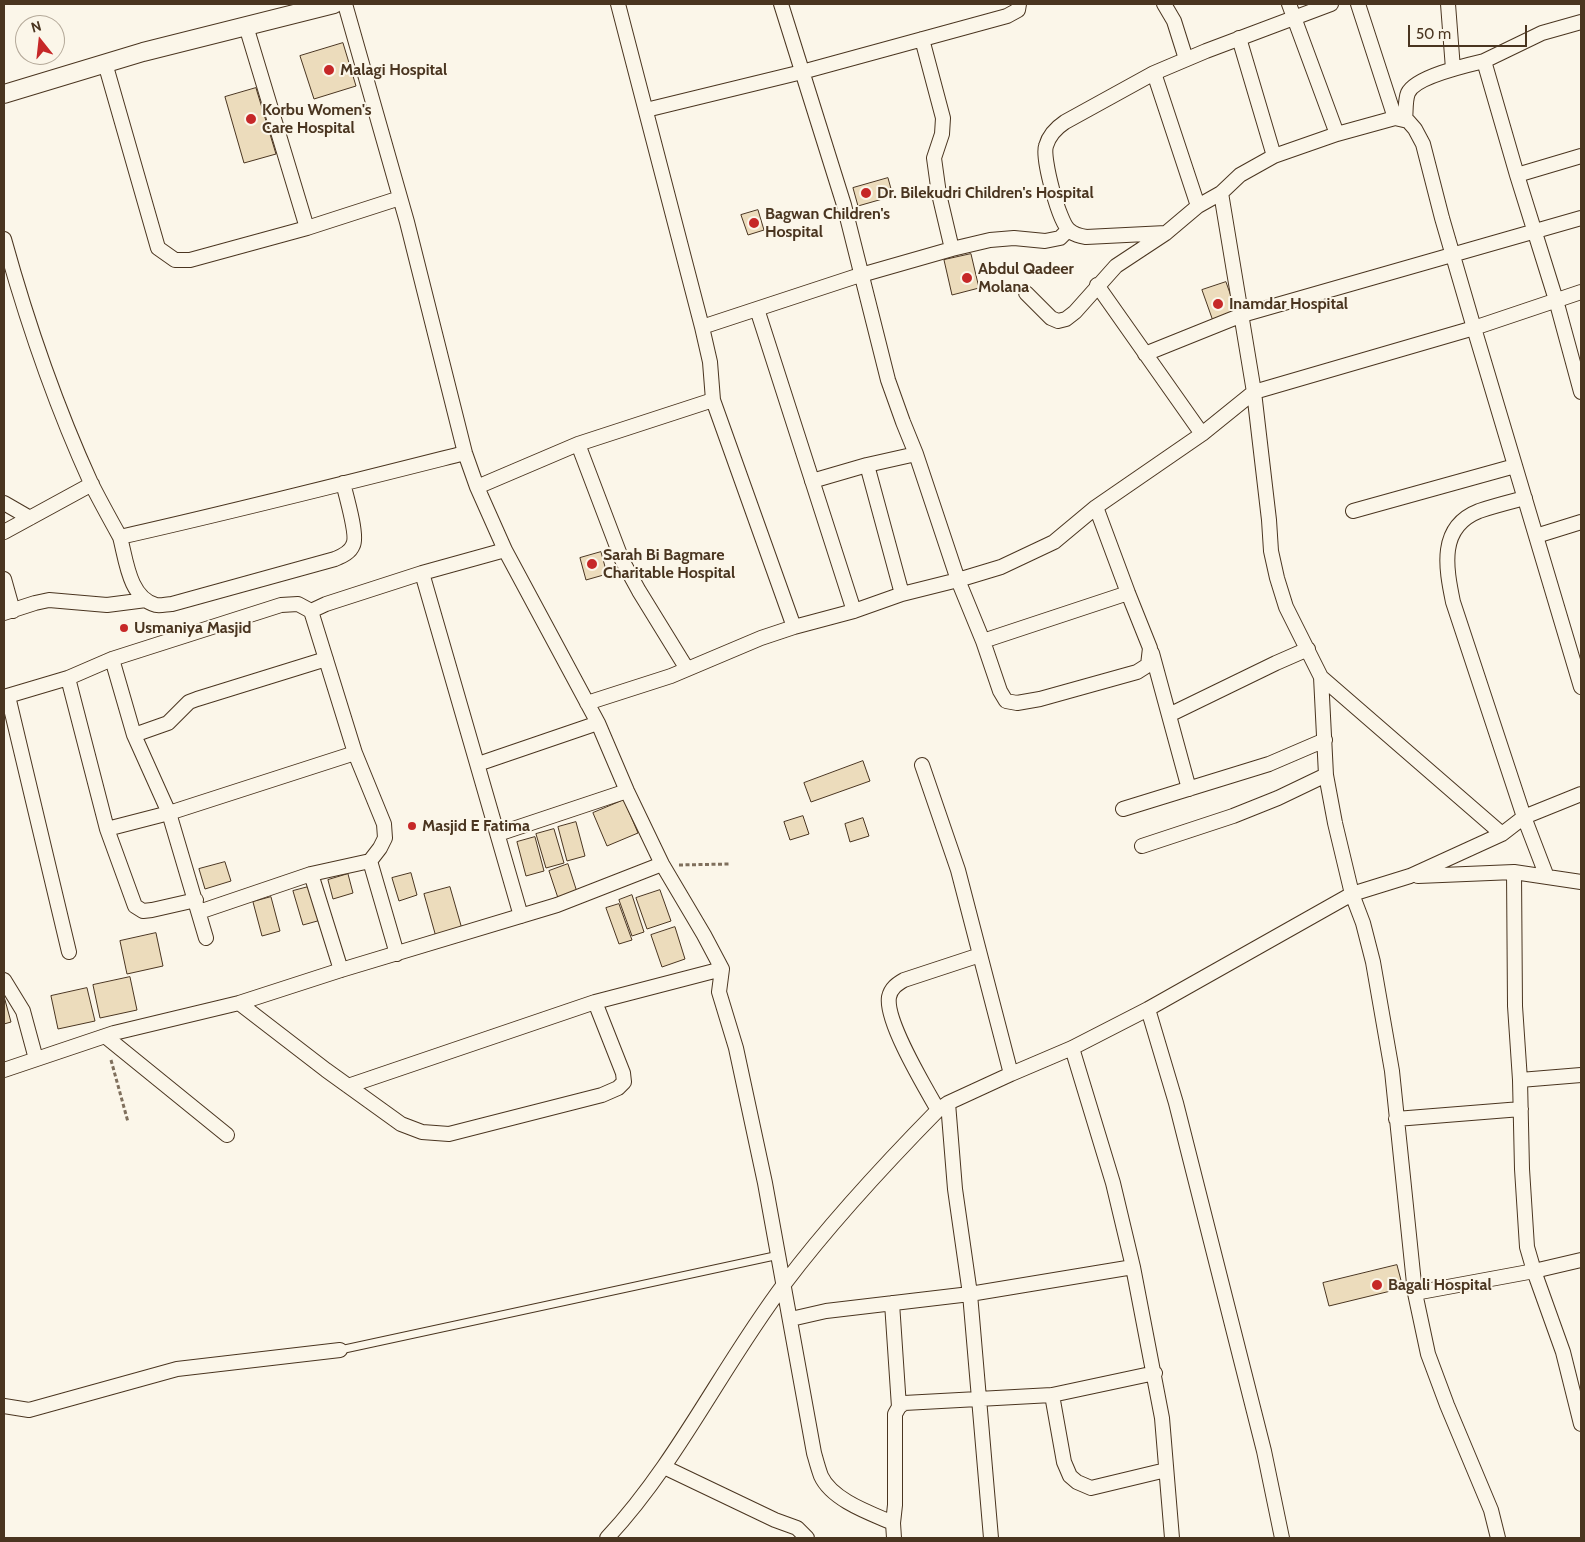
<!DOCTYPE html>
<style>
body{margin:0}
#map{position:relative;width:1585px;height:1542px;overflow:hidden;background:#fbf6e9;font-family:Cabin,sans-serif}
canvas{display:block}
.frame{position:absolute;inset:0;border:5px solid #4a3520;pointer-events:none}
.north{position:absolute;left:15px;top:15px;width:50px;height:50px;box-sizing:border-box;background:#fbf6e9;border:1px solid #b4a999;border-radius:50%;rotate:344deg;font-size:14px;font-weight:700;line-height:20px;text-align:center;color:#4a3520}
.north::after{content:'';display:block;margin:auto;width:18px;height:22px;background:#c62828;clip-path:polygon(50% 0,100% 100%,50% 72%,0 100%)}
.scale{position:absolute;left:1408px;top:25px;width:119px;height:22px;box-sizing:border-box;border:2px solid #4a3520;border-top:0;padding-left:6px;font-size:15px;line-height:18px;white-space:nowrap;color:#4a3520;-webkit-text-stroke:4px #fbf6e9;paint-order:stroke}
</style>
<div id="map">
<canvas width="1585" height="1542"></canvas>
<div class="frame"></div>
<div class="north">N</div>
<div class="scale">50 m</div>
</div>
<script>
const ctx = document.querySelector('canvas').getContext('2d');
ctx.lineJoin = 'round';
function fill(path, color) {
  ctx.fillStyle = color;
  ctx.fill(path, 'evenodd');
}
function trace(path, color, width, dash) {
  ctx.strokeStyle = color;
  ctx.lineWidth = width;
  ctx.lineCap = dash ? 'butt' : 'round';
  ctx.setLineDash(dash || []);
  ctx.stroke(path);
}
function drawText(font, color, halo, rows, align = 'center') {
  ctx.font = font + ' Cabin,sans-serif';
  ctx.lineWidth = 4;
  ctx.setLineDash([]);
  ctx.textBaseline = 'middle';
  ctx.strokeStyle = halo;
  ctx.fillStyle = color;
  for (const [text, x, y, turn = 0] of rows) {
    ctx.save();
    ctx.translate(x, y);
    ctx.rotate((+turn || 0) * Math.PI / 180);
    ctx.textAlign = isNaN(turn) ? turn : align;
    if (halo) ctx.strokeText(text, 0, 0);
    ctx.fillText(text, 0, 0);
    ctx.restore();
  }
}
const building = new Path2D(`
 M343,43L356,86L314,99L300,56Z
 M256,88L276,154L244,163L225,97Z
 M888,178L893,196L858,206L853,188Z
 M758,210L764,230L748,235L741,215Z
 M971,254L979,288L952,295L944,260Z
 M1226,282L1237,313L1213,321L1202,290Z
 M601,552L607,574L586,580L580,558Z
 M863,761L870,781L811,802L804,783Z
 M624,800L638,833L607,846L593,813Z
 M803,816L809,834L790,840L784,822Z
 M863,818L869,836L850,842L845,824Z
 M576,822L585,856L567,861L558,827Z
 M554,829L564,863L546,868L536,834Z
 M535,837L544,871L526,876L517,842Z
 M225,862L231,881L205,889L199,869Z
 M568,864L577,892L558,898L549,871Z
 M411,873L417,895L399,901L392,878Z
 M348,874L353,893L333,899L328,880Z
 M312,886L321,920L303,925L293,891Z
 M450,887L462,929L436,937L424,894Z
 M660,890L671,921L647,929L636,898Z
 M632,895L644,932L632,936L619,900Z
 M271,897L280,931L262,936L253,902Z
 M619,904L632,940L619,944L606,908Z
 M675,927L685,959L662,967L651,935Z
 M156,933L163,966L127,974L120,941Z
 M130,977L137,1010L100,1018L93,985Z
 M87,988L95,1021L58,1029L51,996Z
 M5,1000L11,1022L4,1024V1001Z
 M1397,1265L1403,1288L1329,1306L1323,1283Z`);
const path = new Path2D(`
 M679,865L729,864
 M111,1060L128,1122`);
const service = new Path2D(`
 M340,1350L779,1255`);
const minor = new Path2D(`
 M345,4L407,222L465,453L477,487L505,550L598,723L627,791L662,864L704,935L722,969L719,992L736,1048L765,1183L814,1453C816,1460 818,1468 821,1476C832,1500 870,1513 893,1523
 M618,4L702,327L710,362L713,400
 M781,4L844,205L888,380L903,422L916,454L958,580L983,641L1000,691L1006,701L1017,703L1040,699L1137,672L1148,665L1150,648L1128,593L1096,507
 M1164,4L1174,21L1186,59
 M1289,4L1337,134
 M1358,4L1395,118
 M1448,4L1453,69
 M246,26L307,228
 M1239,38L1274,156
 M922,39L943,118L942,134L934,158L939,194L952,249
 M1484,61L1542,33L1581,22
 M105,63L158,248L175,260H190L307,228L400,198
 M1154,73L1198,206
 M646,110L802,72L1007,16L1018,10L1019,4
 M1405,120C1406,112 1405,100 1408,93C1415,77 1467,65 1484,61L1517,175L1556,300L1581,392
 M1517,175L1581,156
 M1166,233L1086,237C1080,236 1074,235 1069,230C1059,222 1042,158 1046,146C1049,135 1056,128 1065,122L1154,73L1206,51L1331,4
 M4,239C27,322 55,404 91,483C100,501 110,519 120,537C236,511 350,482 465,453
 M1097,285L1202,434
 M1026,293L1051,318L1058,321L1066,319L1075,312L1116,266L1166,233L1198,206L1221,193
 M757,309L854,611
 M702,327L854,277L952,249L990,240L1014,238L1045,241L1060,238L1068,230
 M1145,354L1242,315L1581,218
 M578,444L622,560L639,591L687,669
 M867,465L902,594
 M812,481L867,465L916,454
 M477,487L578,444L713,400L794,627
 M1525,498C1510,502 1494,506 1479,511C1438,527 1446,568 1453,602L1524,817L1547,877
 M4,503L30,518
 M1353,511L1515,466
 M4,532L92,484
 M1536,536L1581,522
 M120,537C126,559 129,598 156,605C161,606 167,604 172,604L335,559C342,556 350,553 353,545C358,536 346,495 343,483
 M422,573L521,916
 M4,579L13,611
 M4,613L35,603L49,600L107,605L146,600
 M983,641L1128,593
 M1152,653L1189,789
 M112,659L134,735L169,813L206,938
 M1321,677L1502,834
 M68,678L107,829L135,906L143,911L152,910L196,900
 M8,696L69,952
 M4,697L68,678L112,659L281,605L298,604L311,611
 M587,703L671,676L761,638L794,627L854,611L902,594L958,580L1001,567L1054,542L1096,507L1202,434L1254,392L1474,328L1581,292
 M1169,715L1276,663L1308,649
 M134,735L168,723L189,702L197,699L326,659
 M478,764L598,723
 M922,765L958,870L1011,1074
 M1123,809L1269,764L1325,740
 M107,829L169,813L355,753L311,611L326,604L422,573L505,550
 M498,834L627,791
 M1142,846L1233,816L1278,798L1326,775
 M370,861L397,954
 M1514,872L1515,1006L1520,1080L1522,1169L1527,1247L1534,1271L1563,1352L1581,1424
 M311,874L341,970
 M1418,876L1514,872L1581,882
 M199,912L311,874L370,861L380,848L385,838L384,824L355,753
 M4,980L23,1011L36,1059
 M239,1003L326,1070L401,1124L422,1132L449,1134L602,1095L618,1088L624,1082L623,1073L595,1002
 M1148,1009L1176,1103L1264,1451L1282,1538
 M105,1036L227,1135
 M1072,1048L1113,1183L1133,1267L1162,1418L1172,1538
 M4,1070L114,1033L239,1003L341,970L557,905L662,864
 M1520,1080L1581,1075
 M348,1086L595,1002L722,969
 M948,1103L955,1189L970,1294L991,1538
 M938,1110C925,1087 885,1021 889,997C891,988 897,984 904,980L980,955
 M1396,1119L1521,1109
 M1415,1293L1534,1271L1581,1260
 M892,1303L899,1407
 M791,1319L826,1311L970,1294L1133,1267
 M1052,1395L1064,1462L1070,1476L1077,1482L1091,1488L1166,1470
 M4,1406L29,1410L177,1369L340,1350
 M664,1467L775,1520L797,1528L807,1538
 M607,1538C678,1462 722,1366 785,1283C831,1222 884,1165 938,1110L948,1103L1011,1074L1072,1048L1148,1009L1352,894L1410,876L1502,834L1524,817L1581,794
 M894,1538L893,1523L895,1505V1414L899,1407L904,1403L1052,1395L1155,1373
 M1498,1538L1491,1510L1447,1405L1428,1354L1415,1293L1392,1071L1373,962L1363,923L1352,894L1335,823L1326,775L1321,677L1286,607L1277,578L1271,551L1269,520L1254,392L1221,193L1240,175L1274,156L1337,134L1395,118L1408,121L1415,129L1423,144L1442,218L1474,328L1581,687`);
const tertiary = new Path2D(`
 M4,94L143,52L334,4`);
const markers = [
 [329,70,6,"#c62828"],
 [251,119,6,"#c62828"],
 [866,193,6,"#c62828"],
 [754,223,6,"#c62828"],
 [967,278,6,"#c62828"],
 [1218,304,6,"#c62828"],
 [592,564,6,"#c62828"],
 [124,628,5,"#c62828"],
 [412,826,5,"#c62828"],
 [1377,1285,6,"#c62828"]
];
const poiNames = [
 ["Malagi Hospital",340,70],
 ["Korbu Women's",262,110],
 ["Care Hospital",262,128],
 ["Dr. Bilekudri Children's Hospital",877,193],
 ["Bagwan Children's",765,214],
 ["Hospital",765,232],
 ["Abdul Qadeer",978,269],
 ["Molana",978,287],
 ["Inamdar Hospital",1229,304],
 ["Sarah Bi Bagmare",603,555],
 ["Charitable Hospital",603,573],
 ["Usmaniya Masjid",134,628],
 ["Masjid E Fatima",422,826],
 ["Bagali Hospital",1388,1285]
];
fill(building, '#ecdcbc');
trace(building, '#4a3520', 1);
trace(service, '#4a3520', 9);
trace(minor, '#4a3520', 16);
trace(tertiary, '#4a3520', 20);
trace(path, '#7f6f5c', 3, [4, 2.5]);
trace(service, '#fbf6e9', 7);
trace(minor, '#fbf6e9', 14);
trace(tertiary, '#fbf6e9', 18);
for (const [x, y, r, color] of markers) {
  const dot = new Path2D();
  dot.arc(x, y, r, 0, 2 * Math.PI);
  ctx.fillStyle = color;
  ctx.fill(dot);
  trace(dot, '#fbf6e9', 2);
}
drawText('bold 16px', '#4a3520', '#fbf6e9', poiNames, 'left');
</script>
